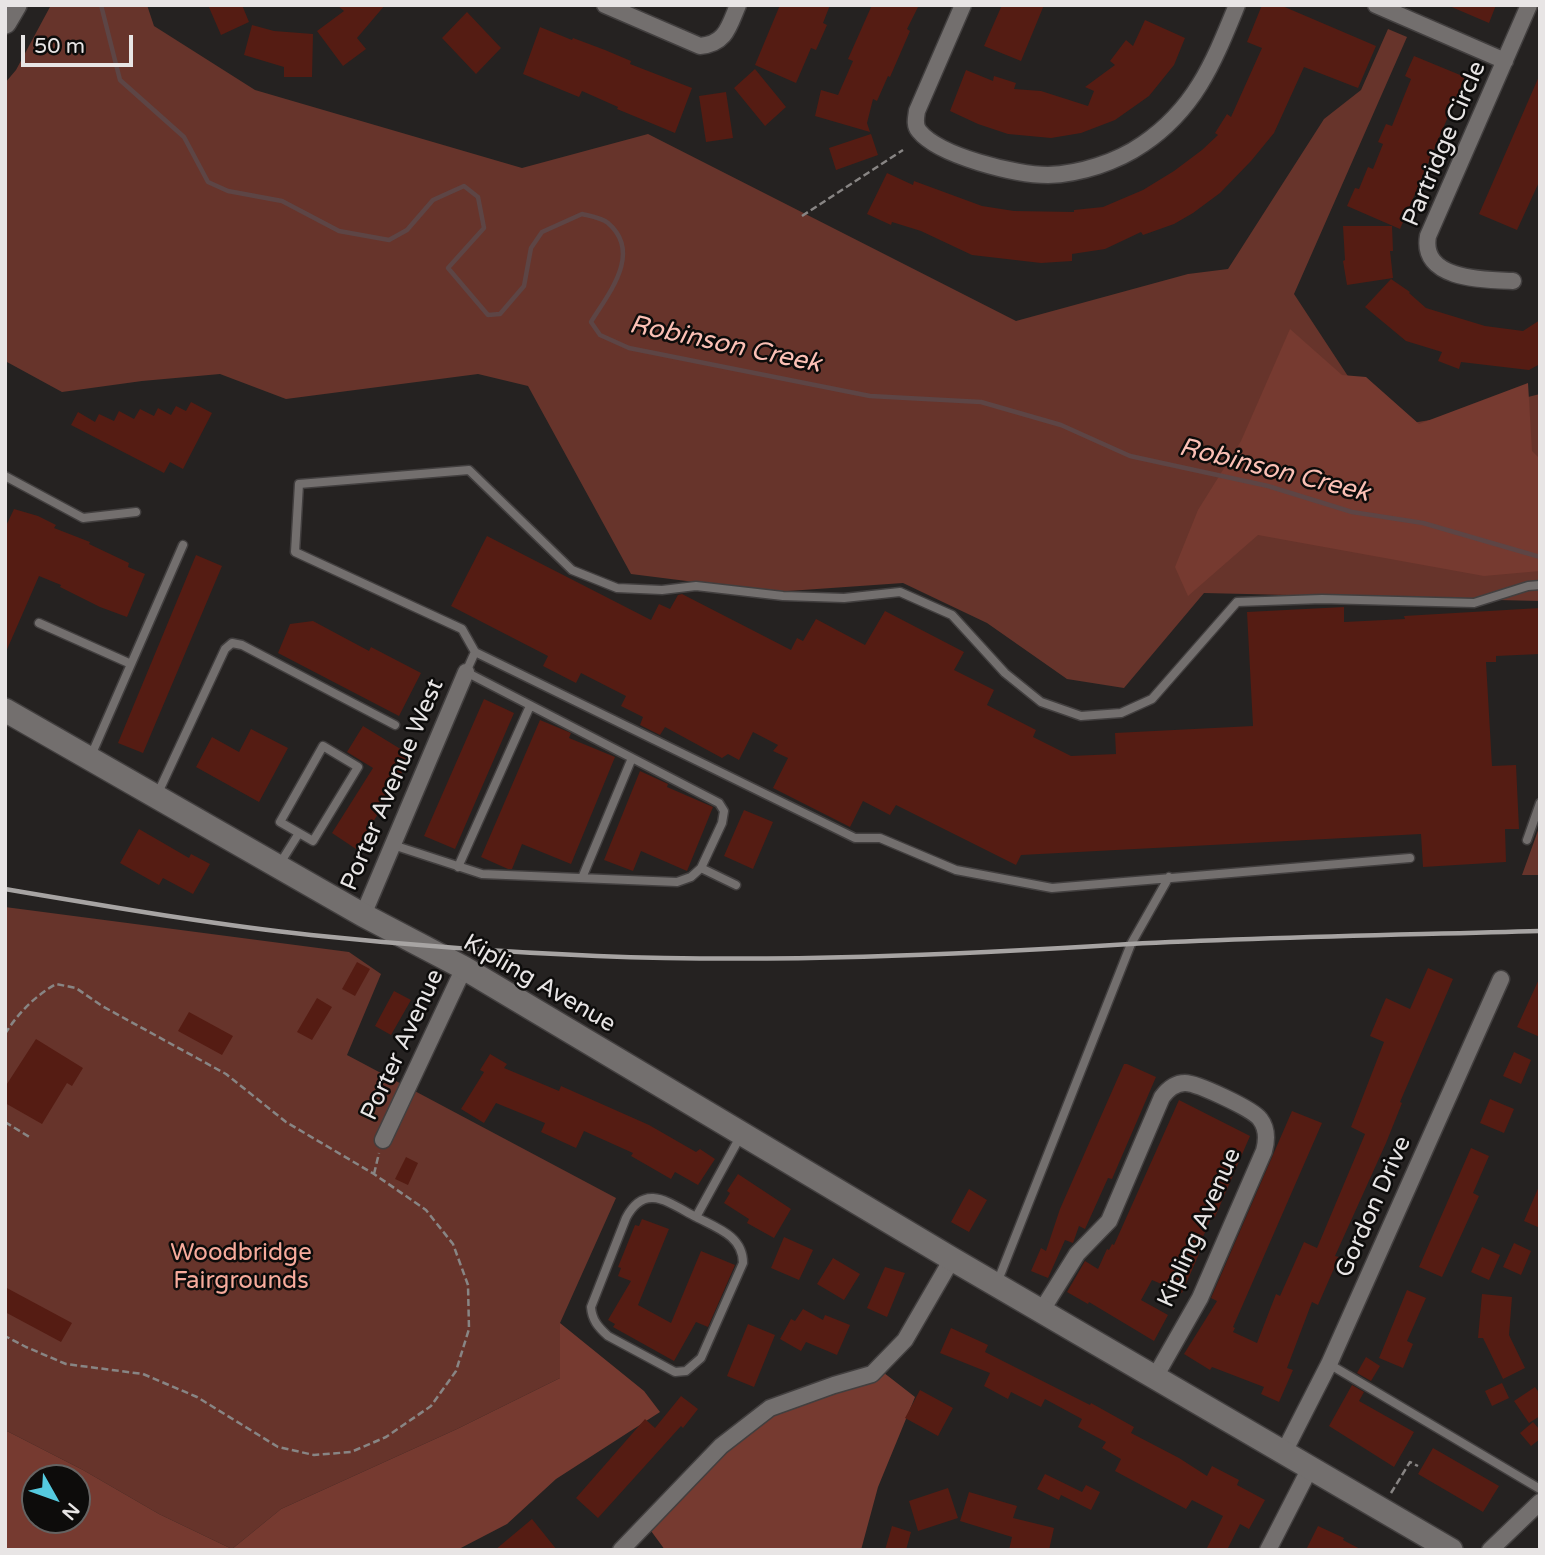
<!DOCTYPE html>
<style>
body{margin:0}
#map{position:relative;width:1545px;height:1555px;overflow:hidden;background:#252221;font-family:"Varela Round",sans-serif}
canvas{display:block}
.frame{position:absolute;inset:0;border:7px solid #e8e5e5;pointer-events:none}
.north{position:absolute;left:21px;top:1464px;width:70px;height:70px;box-sizing:border-box;background:#0d0c0b;border:2px solid #656362;border-radius:50%;rotate:130deg;font-size:19px;font-weight:700;line-height:28px;text-align:center;color:#e8e5e5}
.north::after{content:'';display:block;margin:auto;width:24px;height:32px;background:#55cadf;clip-path:polygon(50% 0,100% 100%,50% 72%,0 100%)}
.scale{position:absolute;left:21px;top:35px;width:112px;height:32px;box-sizing:border-box;border:4px solid #e8e5e5;border-top:0;padding-left:9px;font-size:21px;line-height:24px;white-space:nowrap;color:#e8e5e5;-webkit-text-stroke:5px #0d0c0b;paint-order:stroke}
</style>
<div id="map">
<canvas width="1545" height="1555"></canvas>
<div class="frame"></div>
<div class="north">N</div>
<div class="scale">50 m</div>
</div>
<script>
const ctx = document.querySelector('canvas').getContext('2d');
ctx.lineJoin = 'round';
function fill(path, color) {
  ctx.fillStyle = color;
  ctx.fill(path, 'evenodd');
}
function trace(path, color, width, dash) {
  ctx.strokeStyle = color;
  ctx.lineWidth = width;
  ctx.lineCap = dash ? 'butt' : 'round';
  ctx.setLineDash(dash || []);
  ctx.stroke(path);
}
function drawText(font, color, halo, rows, align = 'center') {
  ctx.font = font + ' "Varela Round",sans-serif';
  ctx.lineWidth = 5;
  ctx.setLineDash([]);
  ctx.textBaseline = 'middle';
  ctx.strokeStyle = halo;
  ctx.fillStyle = color;
  for (const [text, x, y, turn = 0] of rows) {
    ctx.save();
    ctx.translate(x, y);
    ctx.rotate((+turn || 0) * Math.PI / 180);
    ctx.textAlign = isNaN(turn) ? turn : align;
    if (halo) ctx.strokeText(text, 0, 0);
    ctx.fillText(text, 0, 0);
    ctx.restore();
  }
}
const green = new Path2D(`
 M51,5H147L154,26L255,90L522,168L648,134L1016,321L1188,274L1228,269L1324,119L1361,90L1388,29L1407,37L1294,294L1382,428L1448,417L1540,394V601L1204,593L1124,688L1067,679L987,623L903,583L774,592L631,574L528,386L478,374L286,399L220,374L142,381L62,392L7,362L5,359V83L16,70Z
 M1540,825V875H1522Z
 M5,907L349,952L381,974L347,1055L616,1198L560,1323V1378L457,1429L281,1509L232,1549L159,1514L83,1470L5,1430Z`);
const forest = new Path2D(`
 M1290,329L1342,375L1366,377L1419,424L1528,383L1532,451L1540,459V571L1484,576L1258,535L1188,596L1175,567L1198,510L1241,441Z
 M560,1323L644,1391L660,1412L556,1479L507,1524L457,1550H5V1430L83,1470L159,1514L232,1549L281,1509L457,1429L560,1378ZM35,1478H77V1520H35Z
 M879,1369L915,1397L878,1487L861,1550H665L643,1520L757,1415Z`);
const stream = new Path2D(`
 M101,5L120,80L184,137L208,182L228,191L282,201L339,231L389,240L407,230L433,200L464,186L478,197L484,228L448,268L488,315L500,314L524,286L531,248L542,232L582,214C590,216 602,218 608,223C643,253 608,294 591,322L600,335L629,348L870,396L981,402L1061,425L1130,456L1268,486L1352,512L1423,523L1540,557`);
const building = new Path2D(`
 M208,5H242L249,22L221,35Z
 M337,5H385L357,38L366,49L343,66L317,31L344,11Z
 M780,5H830L823,23L827,25L816,50L811,48L796,83L755,65Z
 M872,5H919L907,29L910,31L890,77L888,76L877,101L873,99L867,123L870,132L815,116L821,90L838,95L853,61L848,59Z
 M1002,5H1044L1021,61L984,46Z
 M1262,5H1280L1376,46L1358,88L1304,67L1274,133L1251,161L1220,193L1193,213L1174,224L1143,235L1141,232L1105,249L1072,254V261L1041,263L972,255L921,231L892,222L891,225L867,214L887,173L913,185L914,181L982,206L1014,211L1074,212V210L1103,207L1143,190L1174,171L1202,150L1218,135L1215,133L1227,114L1231,117L1262,48L1247,42Z
 M1447,5H1496L1489,23Z
 M467,12L501,48L476,74L442,38Z
 M1145,20L1185,38L1174,65L1149,96L1115,120L1081,133L1051,138L1008,134L978,124L950,111L966,70L993,81L994,76L1016,83L1014,89L1041,91L1088,106L1094,91L1085,87L1115,65L1110,61L1126,40L1133,46Z
 M252,25L274,31L313,34L312,77H284V67L244,55Z
 M540,27L572,40L573,38L605,50L631,61L630,64L692,88L675,133L617,109L618,107L582,91L579,97L523,74Z
 M1414,56L1465,77L1400,229L1347,206L1355,188L1359,189L1368,167L1373,169L1383,144L1378,142L1386,124L1392,126L1411,79L1405,76Z
 M755,69L786,107L765,126L734,88Z
 M1540,74V180L1517,230L1479,214Z
 M726,92L733,138L706,142L699,96Z
 M871,134L878,155L836,170L829,148Z
 M1343,226H1392L1393,251H1390L1393,278L1347,285L1343,261L1345,260Z
 M1391,279L1410,292L1409,293L1426,308L1485,326L1523,331L1540,320V364L1529,370L1461,362L1459,369L1438,361L1442,352L1406,341L1365,307Z
 M191,402L212,413L183,469L170,462L164,473L71,425L78,412L95,422L99,414L114,421L119,411L134,419L140,409L154,416L158,408L171,415L176,406L186,411Z
 M14,509L38,516L56,525L54,528L90,542L89,544L129,563L128,567L145,574L127,617L100,607L60,587L61,585L39,576L5,654V528Z
 M487,536L651,620L659,604L670,609L678,595L682,594L791,650L797,638L803,641L816,619L865,645L885,611L964,652L954,670L994,690L987,705L1036,730L1033,737L1071,756L1116,754L1115,733L1253,726L1247,612L1344,607V622L1405,619L1404,616L1540,608V654L1496,656V662H1486L1492,766L1516,765L1519,829H1505L1506,862L1423,867L1421,834L1021,855L1016,865L896,805L890,815L863,801L850,827L773,788L788,758L773,751L778,745L753,732L739,760L728,754L722,758L665,727L660,735L640,725L643,717L621,706L626,696L581,673L576,683L543,666L548,656L451,606Z
 M196,555L222,566L143,753L118,743Z
 M313,621L369,651L371,647L421,673L399,716L278,653L290,624Z
 M484,699L514,713L455,849L424,836Z
 M540,720L571,733L569,738L615,757L571,864L522,844L512,869H508L481,857Z
 M363,726L407,753L400,779L356,849L332,833L373,768L347,752Z
 M251,729L288,748L259,802L196,767L212,737L239,752Z
 M640,771L668,784L667,787L713,807L687,871L641,851L633,871L604,860Z
 M744,810L773,822L753,869L724,856Z
 M139,829L189,858L191,854L210,864L193,894L163,878L159,885L120,863Z
 M357,962L370,969L355,996L342,989Z
 M1428,968L1453,979L1400,1102L1402,1103L1386,1143L1335,1256L1339,1257L1318,1305L1312,1302L1287,1368L1293,1370L1279,1402L1261,1394L1264,1387L1212,1367L1210,1370L1184,1354L1217,1301L1211,1298L1292,1111L1322,1123L1233,1327L1235,1328L1233,1332L1257,1343L1276,1294L1280,1296L1304,1242L1317,1248L1365,1134L1351,1127L1384,1042L1370,1036L1386,998L1410,1009Z
 M1540,977V1037L1517,1027Z
 M394,991L411,1000L391,1035L375,1026Z
 M317,998L332,1007L312,1040L297,1032Z
 M189,1012L233,1036L222,1055L178,1031Z
 M36,1039L83,1068L72,1086L67,1083L42,1124L5,1103V1087Z
 M1514,1052L1531,1060L1521,1084L1503,1076Z
 M490,1054L507,1064L504,1068L559,1091L561,1086L649,1125L696,1152L700,1149L715,1159L698,1185L675,1172L671,1179L631,1156L633,1153L584,1131L576,1148L541,1132L545,1123L496,1103L484,1123L461,1109L484,1072L480,1070Z
 M1124,1064H1127L1156,1077L1112,1179L1108,1178L1085,1229L1079,1226L1073,1243L1065,1240L1048,1278L1031,1271L1041,1248L1046,1251L1060,1209Z
 M1490,1099L1514,1109L1504,1133L1480,1123Z
 M1179,1100L1250,1136L1215,1217L1212,1216L1202,1239L1205,1240L1182,1293L1152,1280L1141,1300L1168,1315L1154,1341L1089,1302L1088,1304L1067,1292L1085,1261L1098,1269L1107,1249L1109,1250L1112,1244L1114,1245Z
 M1471,1148L1489,1156L1473,1193L1479,1196L1442,1277L1419,1267Z
 M406,1157L418,1163L408,1185L395,1179Z
 M738,1174L791,1209L774,1238L747,1223L749,1219L724,1203L730,1193L727,1191Z
 M1540,1184V1228L1524,1221Z
 M969,1189L987,1200L969,1232L951,1222Z
 M642,1219L669,1229L638,1305L671,1323L701,1251L735,1265L708,1327L696,1322L674,1361L613,1327L615,1324L608,1320L631,1281L618,1276L621,1268L618,1267L635,1225L639,1226Z
 M784,1237L813,1250L799,1280L771,1268Z
 M1514,1243L1531,1251L1521,1275L1503,1267Z
 M1482,1247L1500,1255L1489,1280L1471,1272Z
 M833,1258L860,1274L844,1300L817,1284Z
 M885,1267L905,1273L887,1317L867,1308Z
 M5,1287L72,1323L61,1342L5,1312Z
 M1407,1290L1426,1298L1407,1341L1413,1344L1403,1368L1379,1358Z
 M1482,1294L1512,1297L1509,1335L1525,1368L1503,1379L1483,1338H1478Z
 M803,1309L823,1320L825,1315L850,1325L837,1355L806,1342L801,1351L780,1339L791,1319L795,1321Z
 M748,1324L775,1335L754,1387L727,1376Z
 M951,1328L988,1345L985,1352L1090,1405L1091,1403L1134,1427L1131,1433L1179,1458L1207,1476L1212,1466L1239,1480L1237,1485L1265,1500L1249,1529L1240,1524L1227,1550H1206L1223,1516L1192,1500L1186,1509L1115,1471L1121,1459L1102,1448L1106,1442L1078,1427L1082,1419L1045,1399L1041,1407L1011,1392L1008,1399L984,1386L990,1373L940,1353Z
 M1366,1357L1380,1366L1371,1381L1357,1373Z
 M1502,1383L1509,1398L1492,1406L1485,1391Z
 M1352,1385L1364,1392L1359,1401L1414,1432L1394,1467L1329,1426Z
 M1535,1387L1540,1394V1416L1529,1423L1514,1401Z
 M920,1390L953,1408L938,1436L905,1418Z
 M681,1396L698,1409L683,1428L681,1426L598,1518L576,1498L645,1419L655,1428Z
 M1533,1422L1540,1430V1439L1531,1446L1520,1433Z
 M1433,1448L1499,1486L1483,1512L1418,1474Z
 M1045,1474L1082,1492L1086,1485L1100,1492L1091,1510L1061,1495L1059,1500L1037,1489Z
 M948,1488L958,1518L918,1531L909,1501Z
 M969,1492L1017,1506L1013,1518L1054,1528L1049,1550H1009L1012,1537L960,1521Z
 M532,1519L557,1550H495Z
 M892,1526L911,1532L906,1550H885Z
 M1318,1526L1344,1538L1343,1540L1362,1550H1306Z`);
const path = new Path2D(`
 M802,216L903,150
 M5,1034C18,1013 35,996 56,984L76,988L102,1006L226,1074L286,1122L374,1174L426,1210L453,1244L468,1285L469,1329L456,1371L431,1406L386,1437L351,1452L314,1455L278,1447L197,1397L143,1374L66,1364L26,1347L5,1336
 M5,1122L31,1138
 M374,1174L379,1153
 M1391,1493L1410,1462L1418,1466`);
const lane = new Path2D(`
 M5,476L83,518L136,512
 M39,623L131,664
 M475,652L462,629L295,552L299,484L469,470L572,570L617,588L662,590L696,586L783,596L844,598L900,592L952,615L1005,673L1041,702L1081,716L1121,713L1152,699L1237,602L1322,599L1474,603L1528,586L1540,585
 M90,758L183,545
 M157,795L225,649L232,643L242,645L395,725
 M1527,840L1540,803
 M393,845L482,874L677,882L691,877L701,868L722,823L724,811L719,803L466,672L475,652L855,838H880L956,870L1052,888L1410,858
 M279,865L299,833L280,822L323,746L358,767L313,841L299,833
 M458,867L530,706
 M701,868L736,885
 M582,878L632,758
 M696,1217C669,1203 645,1182 626,1218L591,1307C592,1320 598,1327 608,1336L675,1372L686,1371L701,1358L743,1263C743,1236 717,1228 696,1217L740,1137
 M997,1283L1131,944L1169,877
 M1329,1364L1540,1489`);
const street = new Path2D(`
 M605,5L700,46C726,44 729,26 738,5
 M963,5L917,111C916,118 914,125 919,131C939,156 1016,175 1048,175C1080,174 1117,162 1143,144C1196,108 1214,61 1237,5
 M1376,5L1505,61
 M1513,281C1484,280 1420,280 1428,236L1529,5
 M363,915L466,672
 M383,1140L464,968
 M1042,1310L1077,1254L1109,1221L1162,1097C1168,1089 1175,1083 1185,1083C1197,1083 1253,1109 1260,1119C1267,1128 1267,1140 1264,1151L1200,1298L1155,1377
 M1284,1452L1329,1364L1501,979
 M621,1550L721,1446L770,1408L834,1385L872,1374L905,1340L952,1259
 M1268,1550L1311,1466
 M1490,1550L1540,1502`);
const secondary = new Path2D(`
 M5,22L15,5
 M5,710L363,915L464,968L952,1259L1451,1550`);
const rail = new Path2D(`
 M5,889C107,906 209,924 311,935C406,945 501,952 597,956C774,963 953,955 1130,944C1266,937 1403,935 1540,931`);
const streetNames = [
 ["Partridge Circle",1445,144,-67],
 ["Porter Avenue West",393,785,-67],
 ["Kipling Avenue",539,984,30],
 ["Porter Avenue",403,1045,-65],
 ["Gordon Drive",1374,1207,-66],
 ["Kipling Avenue",1200,1228,-66]
];
const parkNames = [
 ["Woodbridge",241,1254],
 ["Fairgrounds",241,1282]
];
const waterNames = [
 ["Robinson Creek",725,345,12],
 ["Robinson Creek",1274,471,14]
];
fill(green, '#67342b');
fill(forest, '#763a30');
trace(stream, '#5d4545', 4.5);
fill(building, '#551c13');
trace(lane, '#423f3f', 11);
trace(street, '#423f3f', 19);
trace(secondary, '#423f3f', 26);
trace(path, '#888584', 2.5, [7, 3.5]);
trace(lane, '#736f6e', 8);
trace(street, '#736f6e', 16);
trace(secondary, '#736f6e', 23);
trace(rail, '#a7a4a3', 4.5);
drawText('24px', '#e8e5e5', '#0d0c0b', streetNames);
drawText('24px', '#f7ab9c', '#0d0c0b', parkNames);
drawText('italic 26px', '#fbc0b5', '#0d0c0b', waterNames);
</script>
